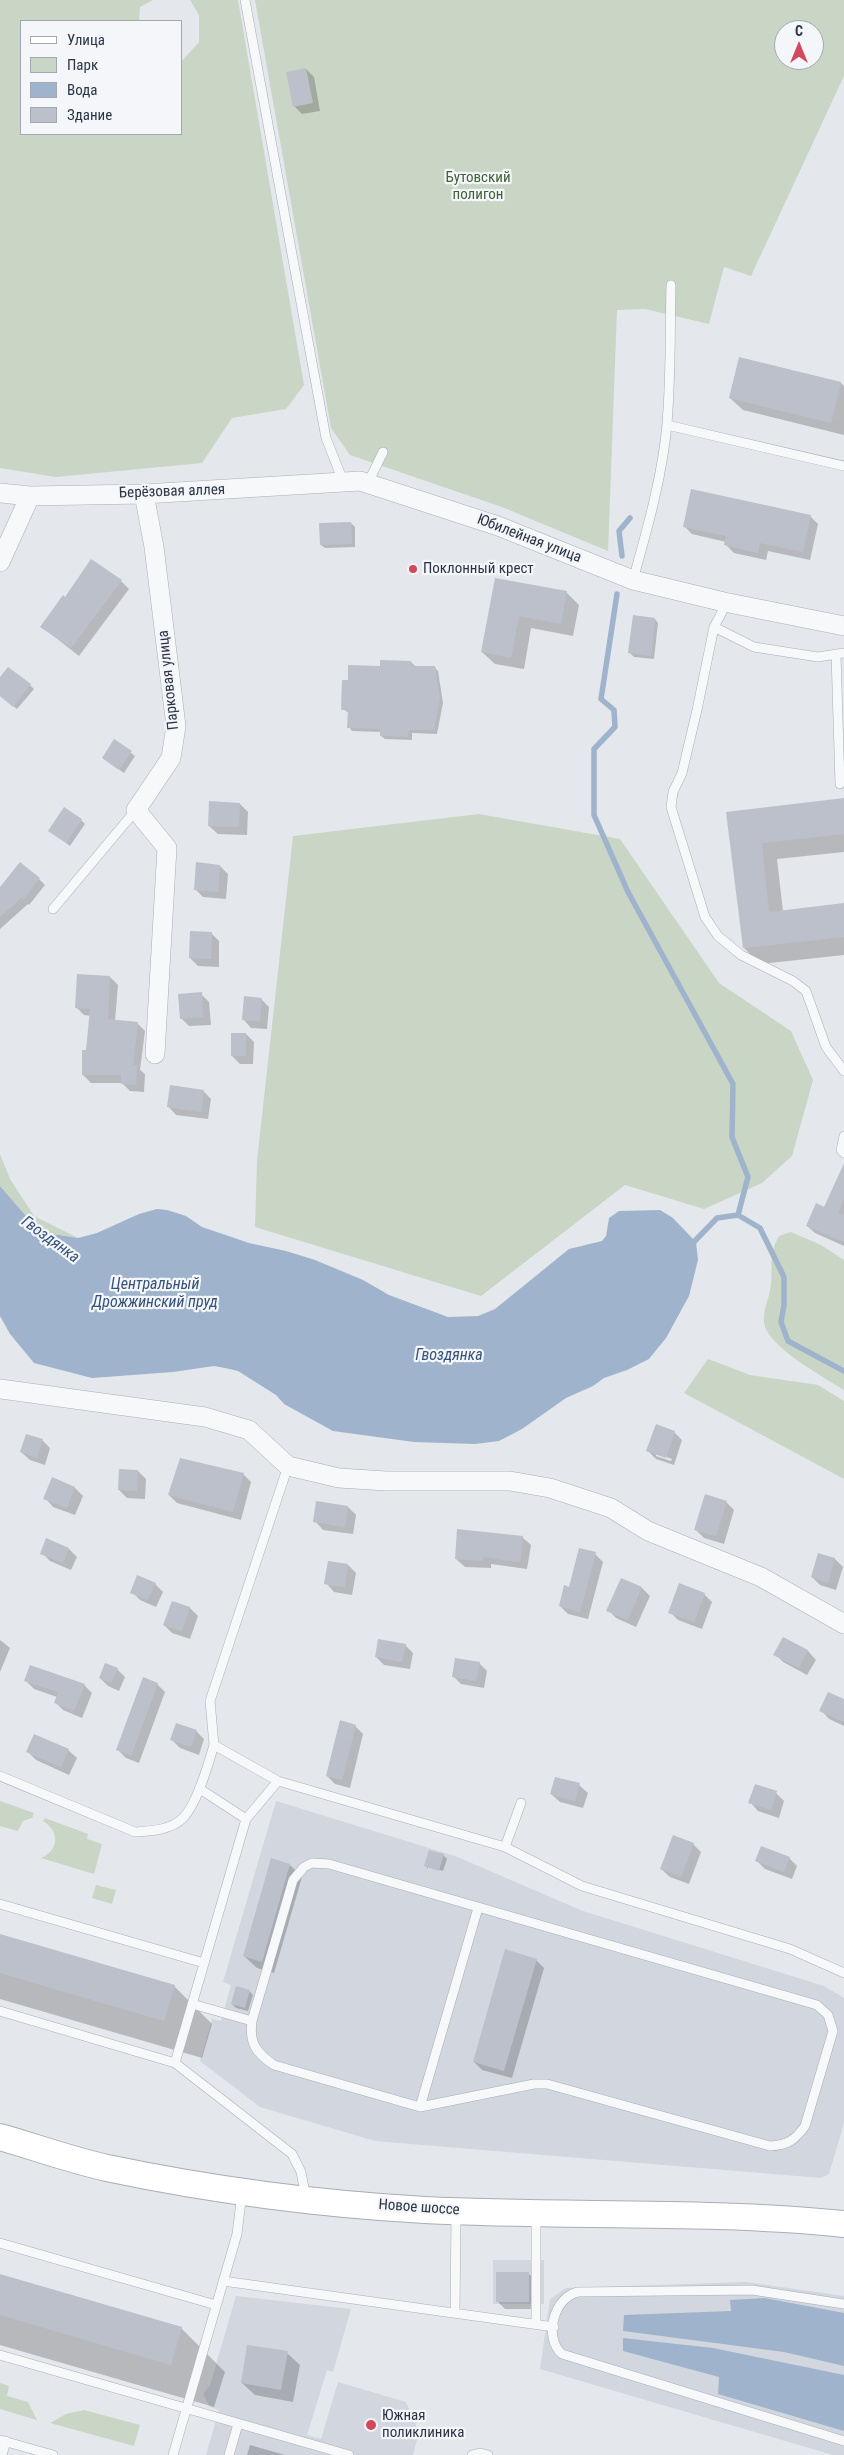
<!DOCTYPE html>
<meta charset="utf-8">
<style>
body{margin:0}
#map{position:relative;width:844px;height:2455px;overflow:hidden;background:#e4e7ec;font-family:"Roboto Condensed",sans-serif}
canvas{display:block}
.legend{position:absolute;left:20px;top:20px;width:162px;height:115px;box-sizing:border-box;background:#f4f6f9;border:1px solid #a4a8b1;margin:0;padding:6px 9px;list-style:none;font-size:15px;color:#2b3445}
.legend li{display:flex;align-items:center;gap:10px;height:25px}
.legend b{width:25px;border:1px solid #a4a8b1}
.north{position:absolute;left:774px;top:20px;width:50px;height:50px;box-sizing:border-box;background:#f4f6f9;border:1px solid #a4a8b1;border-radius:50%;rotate:0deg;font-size:14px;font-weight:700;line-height:20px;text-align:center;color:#2b3445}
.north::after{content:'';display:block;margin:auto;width:18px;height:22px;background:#d1495b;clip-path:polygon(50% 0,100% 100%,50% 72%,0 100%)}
</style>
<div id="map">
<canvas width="844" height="2455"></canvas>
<ul class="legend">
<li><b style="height:6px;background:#fff"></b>Улица</li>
<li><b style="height:14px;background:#c9d6c5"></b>Парк</li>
<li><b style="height:14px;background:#9fb4cc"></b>Вода</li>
<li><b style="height:14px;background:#bbc0ca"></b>Здание</li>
</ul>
<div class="north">С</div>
</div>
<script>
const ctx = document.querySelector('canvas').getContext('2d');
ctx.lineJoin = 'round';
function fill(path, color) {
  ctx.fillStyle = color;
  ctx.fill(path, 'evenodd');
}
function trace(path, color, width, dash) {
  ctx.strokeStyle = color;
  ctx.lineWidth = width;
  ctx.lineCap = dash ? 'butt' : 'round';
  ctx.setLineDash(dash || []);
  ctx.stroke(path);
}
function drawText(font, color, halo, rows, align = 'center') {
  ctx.font = font + ' "Roboto Condensed",sans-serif';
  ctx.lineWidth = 4.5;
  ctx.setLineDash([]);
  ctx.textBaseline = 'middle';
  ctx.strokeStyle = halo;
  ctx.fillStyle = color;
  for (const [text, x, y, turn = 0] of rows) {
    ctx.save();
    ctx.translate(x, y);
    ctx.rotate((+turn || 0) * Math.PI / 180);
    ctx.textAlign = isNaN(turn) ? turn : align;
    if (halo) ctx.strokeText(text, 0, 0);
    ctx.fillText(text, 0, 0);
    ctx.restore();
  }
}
const built = new Path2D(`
 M276,1801L455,1856L583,1911L824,1986L844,1998V2123L829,2174L821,2178L375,2141L260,2107L200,2061L212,2019L221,2021L231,1985L223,1982Z
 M493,2260H544V2304H493Z
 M746,2282L844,2296V2455H833L540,2369L550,2299L566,2288Z
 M236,2296L351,2309L333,2372L327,2370L307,2435L321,2439L338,2382L406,2402L419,2432L413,2455H206L219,2410L210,2407L203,2394L210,2385Z`);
const green = new Path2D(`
 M0,0H153L140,7L139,21H21V134H181V62L199,42V15L190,0H238L304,385L286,409L232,418L202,463L56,477L0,468Z
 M255,0H844V76L751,276L724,267L709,324L645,309L617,310L608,551L502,507L350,455L331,428ZM784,30H814V60H784Z
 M479,814L620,839L719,983L791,1031L813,1080L792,1156L762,1183L704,1209L625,1185L481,1296L255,1227L257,1161L293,836Z
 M0,1154L10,1179L34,1216L78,1238L40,1232L0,1186Z
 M791,1232L821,1245L844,1260V1390C824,1377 766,1346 764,1322C763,1308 770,1297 771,1284C773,1262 768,1256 779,1236Z
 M708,1359L750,1375L818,1385L844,1401V1479L684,1393Z
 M0,1801L34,1813L32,1818L23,1821L18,1831L0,1826Z
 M45,1818L88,1834L87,1839L102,1844L94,1874L41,1858C59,1851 60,1831 43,1821Z
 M96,1885L116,1890L112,1904L92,1898Z
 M0,2383L9,2386L7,2396L28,2402L37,2420L0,2409Z
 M84,2410L140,2425L134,2446L50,2423L66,2414Z`);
const water = new Path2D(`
 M0,1186L40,1232L78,1238L97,1233L139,1214L157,1209L167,1210L186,1216L202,1227L249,1243L286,1251L315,1260L363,1280L389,1295L448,1317L478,1316L495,1309L569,1249L602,1241L606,1236L609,1218L619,1211L660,1210L673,1218L696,1242L698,1260L689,1296L666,1338L649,1359L627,1370L604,1378L593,1386L566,1398L522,1429L499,1441L475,1444L414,1442L333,1431L284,1404L276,1395L238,1371L225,1368L214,1366L173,1372L92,1378L34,1363L10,1334L0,1316Z
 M765,2298L844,2313V2366L784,2352L623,2331L624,2315L731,2311L730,2300Z
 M623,2338L713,2348L844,2375V2431L718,2394L719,2377L623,2351Z`);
const shadow = new Path2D(`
 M306,69L314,77L320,111L302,114L294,106Z
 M740,359L841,383L844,386V435L743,410L730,398Z
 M810,516L818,524L810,560L768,551L766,560L734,553L726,545V542L692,534L684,526Z
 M351,523L355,527V547L325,548L321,545Z
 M496,579L566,592L579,605L573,636L531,628L524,669L495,664L482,652Z
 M121,581L129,589L79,656L42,627Z
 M655,619L658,623L654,659L634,657L630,653Z
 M411,662L415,666L434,667L438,671L443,703L437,734L412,733V740L385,739L381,736V732L352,731L349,727V713L343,709L349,682L381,667Z
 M0,679L30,685L34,689L17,709L0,696Z
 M115,741L135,756L124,773L103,758Z
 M844,799V852L777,859L783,911L844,904V955L760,964L744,948L728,813Z
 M240,804L248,812L247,835L218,834L209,826Z
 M81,820L85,824L70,846L50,831Z
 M220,866L228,874L226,899L203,897L195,889Z
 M39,879L45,885L29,905L28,904L0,929V889Z
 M211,933L219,941V967L198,966L190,958Z
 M110,977L118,985L115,1021L137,1023L145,1031L140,1070L145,1074L144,1092L130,1091L122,1083H91L83,1075L91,1016L84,1015L76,1007Z
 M201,994L209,1002L211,1025L189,1026L181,1018Z
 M261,999L269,1007L267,1029L251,1028L243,1019Z
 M246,1034L254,1042L253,1064H240L232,1056Z
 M203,1091L211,1099L208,1119L176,1115L168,1106Z
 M844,1186V1246L815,1233L807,1226Z
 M674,1432L682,1440L674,1465L656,1459L648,1451ZM656,1453L672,1459L671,1461L656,1456Z
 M42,1440L50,1448L45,1465L30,1460L21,1452Z
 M138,1471L146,1479L145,1499L127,1498L119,1490Z
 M243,1474L251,1482L241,1520L177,1503L169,1495Z
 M75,1488L83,1496L75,1515L53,1507L45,1498Z
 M726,1502L734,1510L724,1544L704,1538L696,1530Z
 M348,1507L356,1515L353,1534L323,1530L315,1521Z
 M522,1537L531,1545L527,1569L491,1564V1568L465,1567L456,1559Z
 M69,1549L77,1557L71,1570L50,1561L42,1553Z
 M595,1554L603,1562L588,1619L568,1614L560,1606Z
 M819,1554L835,1559L843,1567L836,1590L820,1585L812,1577Z
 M348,1565L356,1573L352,1595L334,1592L326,1583Z
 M622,1579L642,1588L650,1596L636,1627L616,1618L608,1610Z
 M155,1584L163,1592L156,1607L140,1600L132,1592Z
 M704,1594L712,1602L702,1629L678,1620L670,1612Z
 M172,1603L190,1608L198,1616L190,1639L172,1633L164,1625Z
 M783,1638L808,1651L816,1660L807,1675L783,1662L775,1654Z
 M0,1640L10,1648L0,1672Z
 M405,1645L413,1653L410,1669L384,1665L376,1657Z
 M479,1663L487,1671L484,1688L461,1684L453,1676Z
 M117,1669L125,1677L119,1691L108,1686L100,1678Z
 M26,1681L84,1685L92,1693L82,1718L63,1710L55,1702L57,1697L34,1689Z
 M157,1684L165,1692L139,1763L126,1758L118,1750Z
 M844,1700V1726L829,1719L821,1710Z
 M355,1726L363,1734L350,1788L335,1784L327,1776Z
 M196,1731L204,1739L199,1755L180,1748L172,1740Z
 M68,1750L77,1758L69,1775L36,1760L28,1752Z
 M579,1785L588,1793L583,1808L560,1802L551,1794Z
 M776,1793L784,1801L779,1818L758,1811L750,1802Z
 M693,1844L701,1852L689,1884L670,1877L661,1869Z
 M443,1855L447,1859L443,1871L428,1866V1869L426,1866Z
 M789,1858L797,1866L792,1879L765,1869L757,1861Z
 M290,1865L302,1877L274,1973L257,1968L244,1956Z
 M0,1935L174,1986L212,2024L202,2058L0,1999Z
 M536,1960L544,1968L512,2078L482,2070L474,2062Z
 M249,1991L253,1995L248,2011L236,2008L232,2004Z
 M529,2274L537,2282V2309H505L497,2301Z
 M0,2275L181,2328L225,2372L214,2407L0,2345Z
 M287,2353L300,2365L293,2402L255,2395L242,2383Z
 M250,2445L285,2455H247Z`);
const stream = new Path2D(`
 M622,556L619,531L630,518
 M617,594L601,699L614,710L615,727L594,749V815L628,892L733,1084L732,1137L748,1177L738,1215
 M690,1246L717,1218L738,1215L760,1228L784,1277V1305L781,1322L788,1341L844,1371`);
const building = new Path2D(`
 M306,68L313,103L293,107L286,72Z
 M739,357L841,382L831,423L729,398Z
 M691,489L811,515L803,552L760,543L758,553L724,545L726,536L683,527Z
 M351,522L352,544L320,545L319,523Z
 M91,559L122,580L71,648L40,627L63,595L65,597Z
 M495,578L567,591L561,624L519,616L511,658L481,652Z
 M633,615L655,618L651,656L628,653Z
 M380,660L411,661V666H435L440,698L434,730H409L408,737L380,736V729L347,728L348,710H341L342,680H348V665L380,666Z
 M8,667L31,684L13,707L0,696V677Z
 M114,739L132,751L119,770L102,758Z
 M844,798V834L762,843L769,912L844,903V937L743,948L726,812Z
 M209,801L240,803L239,827L208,826Z
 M64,807L82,819L66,843L48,831Z
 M20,862L40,878L23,900L21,898L0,917V887Z
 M196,862L220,865L218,892L194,890Z
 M190,931L212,932L211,959L189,958Z
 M77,974L110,976L108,1019L138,1022L133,1065H137L136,1085L121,1084V1075H82V1050H86L90,1009L75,1008Z
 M202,992L203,1017L180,1019L178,994Z
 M244,996L262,998L260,1021L242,1020Z
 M231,1033H246V1056H231Z
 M170,1085L204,1090L201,1112L167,1107Z
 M844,1163V1200L838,1213L844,1215V1242L806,1226L816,1203L824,1207Z
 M656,1424L675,1431L666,1458L646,1451Z
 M26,1434L43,1439L37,1458L20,1452Z
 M180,1458L244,1473L233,1512L168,1495Z
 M119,1469L138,1470L137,1491L118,1490Z
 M52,1477L75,1487L67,1508L43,1499Z
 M705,1494L727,1501L716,1536L694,1530Z
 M316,1501L348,1506L345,1527L313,1522Z
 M457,1529L523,1536L520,1562L483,1557V1561L455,1559Z
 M46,1538L69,1548L63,1563L40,1554Z
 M579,1548L596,1552L580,1612L559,1606L564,1585L569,1587Z
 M818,1553L835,1558L828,1583L811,1577Z
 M328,1561L348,1564L345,1587L324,1584Z
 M137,1575L156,1583L148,1600L130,1593Z
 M621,1578L642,1587L628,1620L606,1611Z
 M679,1583L705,1593L694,1622L668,1613Z
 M172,1601L190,1607L182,1631L163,1625Z
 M783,1637L808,1650L799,1668L773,1655Z
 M378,1639L406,1644L402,1662L375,1657Z
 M455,1658L480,1662L476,1681L452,1677Z
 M105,1663L118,1668L111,1683L99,1678Z
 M30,1665L85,1684L74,1711L54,1703L58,1692L24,1681Z
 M143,1677L158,1683L131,1756L116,1750Z
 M828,1692L844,1699V1722L819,1711Z
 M340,1720L356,1725L342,1780L326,1776Z
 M176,1723L197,1730L191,1747L170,1740Z
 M34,1734L69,1749L61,1767L26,1752Z
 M555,1777L580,1783L575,1801L550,1794Z
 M755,1784L777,1791L771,1810L748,1803Z
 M673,1835L694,1843L681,1877L660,1869Z
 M761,1846L790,1857L784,1872L755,1861Z
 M429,1850L444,1854L439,1871L424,1866Z
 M271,1858L290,1864L262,1962L243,1956Z
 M0,1934L175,1985L164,2021L0,1973Z
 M505,1949L537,1959L504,2071L473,2062Z
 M236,1986L250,1990L245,2008L231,2004Z
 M496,2272H529V2302H496Z
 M0,2274L182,2327L171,2365L0,2315Z
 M247,2345L288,2351L281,2390L241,2383Z`);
const lane = new Path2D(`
 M245,0L326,438L343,481
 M667,425L844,466
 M368,483L383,452
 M633,580C647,530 663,474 667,423C671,377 670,331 671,285
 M724,602L722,612L714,627L697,710L682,773L673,792L671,807L705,917L718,936L741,955L793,981L806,991L826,1047L844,1071
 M714,627L754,647L818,657L844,653
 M836,654L840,784
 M53,909L136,810
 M844,1136L841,1150L844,1153
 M288,1466L210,1701L214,1745L278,1781L505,1847L521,1803
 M0,1776L135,1832C151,1831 171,1830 183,1818C197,1804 208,1765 214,1745
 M200,1789L246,1819
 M505,1847L582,1886L790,1949L844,1973
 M312,1863L329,1864L817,2005L828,2015L833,2031L805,2126C795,2140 788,2145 770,2146L547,2084H534L420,2107L274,2065C256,2053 249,2043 252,2021L293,1880L304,1867Z
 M0,1904L204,1963
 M192,2004L252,2021
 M0,2011L175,2063L292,2154L301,2172L306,2198
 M175,2063L246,1819L278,1781
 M420,2107L478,1908
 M536,2215V2324
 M0,2243L216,2305
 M223,2281L554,2327
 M844,2304L752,2290L578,2292C554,2297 543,2337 562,2354L844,2441
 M455,2313L456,2214
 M0,2355L349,2455
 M0,2440L53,2455
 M2,2455L6,2441
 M173,2455L237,2234L242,2193
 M229,2455L238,2424
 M472,2455L480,2453L488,2455`);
const street = new Path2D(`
 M0,493L30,496L144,494L360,481L498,526L633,580L724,602L844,626
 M144,494L154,547L176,726L171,758L136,810L167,848L155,1054
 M0,562L30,496
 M0,1389L205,1417L249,1430L288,1466L339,1478L386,1481H510L550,1488L611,1508L648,1531L761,1577L844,1624`);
const secondary = new Path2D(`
 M0,2137C35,2147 71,2160 107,2168C212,2190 318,2204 425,2210C565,2217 705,2210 844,2224`);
const markers = [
 [413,569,5,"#d1495b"],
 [371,2425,6,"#d1495b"]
];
const parkNames = [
 ["Бутовский",478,178],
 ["полигон",478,195]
];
const streetNames = [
 ["Берёзовая аллея",172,492,-2],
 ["Юбилейная улица",529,539,21],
 ["Парковая улица",169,680,-96],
 ["Новое шоссе",419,2208,4]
];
const poiNames = [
 ["Поклонный крест",423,569],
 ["Южная",382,2416],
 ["поликлиника",382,2433]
];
const waterNames = [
 ["Гвоздянка",50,1240,36],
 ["Центральный",155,1285],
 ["Дрожжинский пруд",155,1303],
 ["Гвоздянка",449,1356]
];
fill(built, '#d2d6de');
fill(green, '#c9d6c5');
fill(water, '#9fb4cc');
fill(shadow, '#0003');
trace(stream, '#9fb4cc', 5.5);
fill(building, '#bbc0ca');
trace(lane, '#a9aeb7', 10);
trace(street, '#a9aeb7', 20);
trace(secondary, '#a9aeb7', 28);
trace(lane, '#f7f8fa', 9);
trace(street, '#f7f8fa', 19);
trace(secondary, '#fff', 26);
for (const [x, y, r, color] of markers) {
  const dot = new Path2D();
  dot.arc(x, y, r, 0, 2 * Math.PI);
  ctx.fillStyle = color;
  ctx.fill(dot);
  trace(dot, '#f4f6f9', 2);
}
drawText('15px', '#3f6138', '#f4f6f9', parkNames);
drawText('15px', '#2b3445', '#f4f6f9', streetNames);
drawText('15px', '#2b3445', '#f4f6f9', poiNames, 'left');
drawText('italic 16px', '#34527a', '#f4f6f9', waterNames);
</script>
